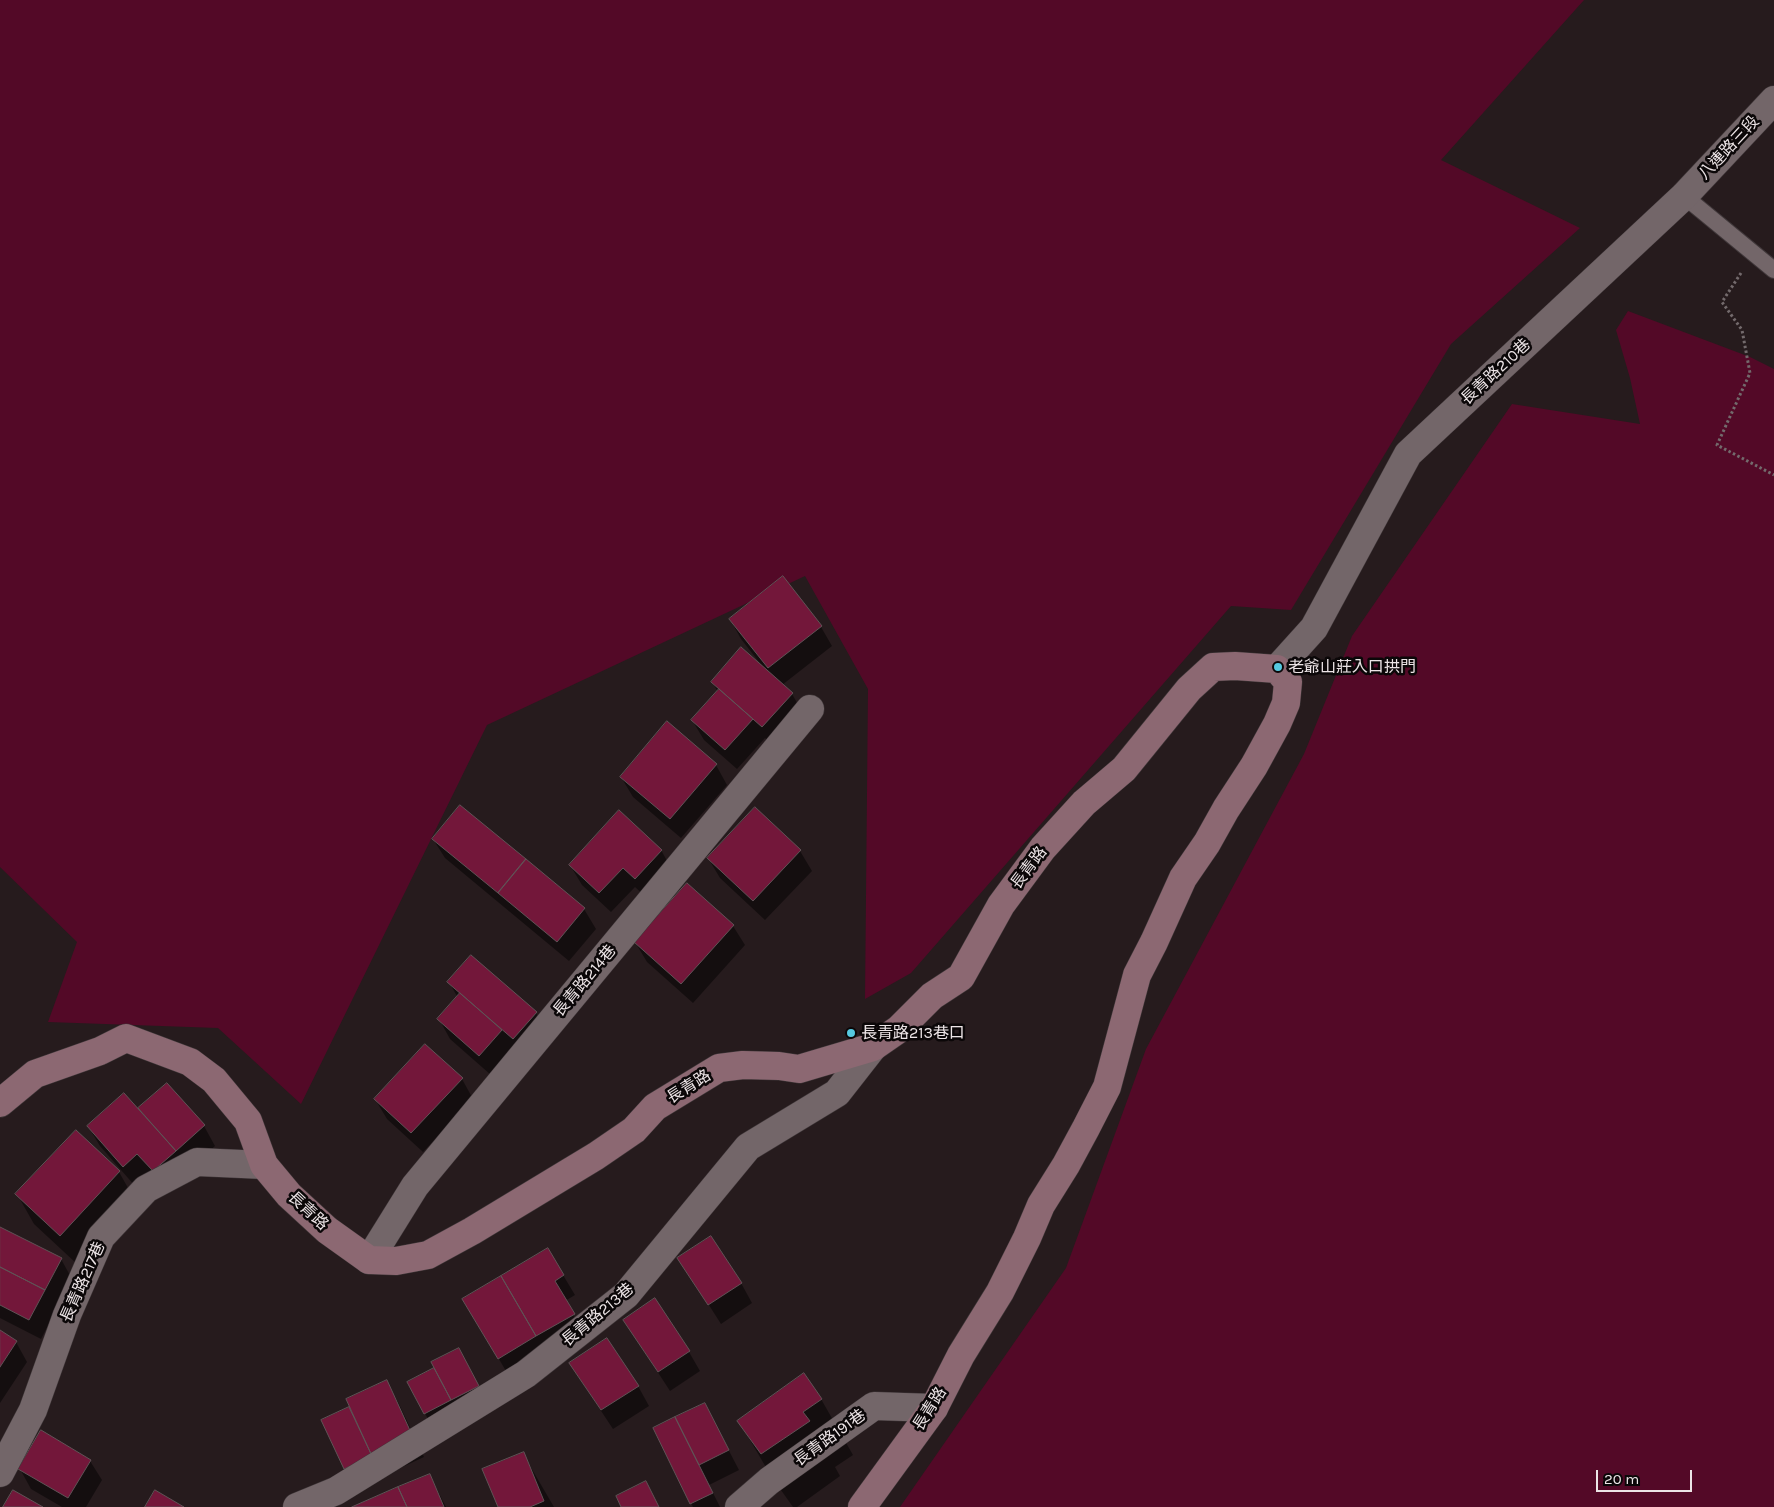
<!DOCTYPE html>
<meta charset="utf-8">
<style>
body{margin:0}
#map{position:relative;width:1774px;height:1507px;overflow:hidden;background:#261b1d;font-family:Karla,sans-serif}
canvas{display:block}
.scale{position:absolute;left:1596px;top:1470px;width:96px;height:22px;box-sizing:border-box;border:2px solid #ece4e6;border-top:0;padding-left:6px;font-size:15px;line-height:18px;white-space:nowrap;color:#ece4e6;-webkit-text-stroke:4px #0b0708;paint-order:stroke}
</style>
<div id="map">
<canvas width="1774" height="1507"></canvas>
<div class="scale">20 m</div>
</div>
<script>
const ctx = document.querySelector('canvas').getContext('2d');
ctx.lineJoin = 'round';
function fill(path, color) {
  ctx.fillStyle = color;
  ctx.fill(path, 'evenodd');
}
function trace(path, color, width, dash) {
  ctx.strokeStyle = color;
  ctx.lineWidth = width;
  ctx.lineCap = dash ? 'butt' : 'round';
  ctx.setLineDash(dash || []);
  ctx.stroke(path);
}
function drawText(font, color, halo, rows, align = 'center') {
  ctx.font = font + ' Karla,"Noto Sans TC",sans-serif';
  ctx.lineWidth = 5;
  ctx.setLineDash([]);
  ctx.textBaseline = 'middle';
  ctx.strokeStyle = halo;
  ctx.fillStyle = color;
  for (const [text, x, y, turn = 0] of rows) {
    ctx.save();
    ctx.translate(x, y);
    ctx.rotate((+turn || 0) * Math.PI / 180);
    ctx.textAlign = isNaN(turn) ? turn : align;
    if (halo) ctx.strokeText(text, 0, 0);
    ctx.fillText(text, 0, 0);
    ctx.restore();
  }
}
const green = new Path2D(`
 M0,0H1584L1441,160L1580,228L1451,344L1291,610L1231,606L911,973L865,999L868,689L805,576L487,725L301,1104L218,1028L48,1022L77,942L0,867Z
 M1628,311L1750,357L1774,369V1507H900L1066,1268L1146,1049L1304,754L1352,636L1512,404L1640,424L1630,378L1616,330Z`);
const shadow = new Path2D(`
 M730,619L821,627L832,646L782,685L792,694L803,713L774,746L765,738L737,769L704,740L692,720L718,692L712,682L763,667L741,639Z
 M716,765L727,785L681,838L633,797L621,777Z
 M755,808L800,851L812,871L765,920L720,878L708,858Z
 M433,839L584,909L596,929L569,961L445,858Z
 M661,850L672,870L647,898L635,887L611,912L582,885L570,865Z
 M733,926L745,945L693,1003L647,962L635,942Z
 M471,957L536,1013L548,1033L491,1075L450,1039L439,1019L458,998L449,982Z
 M462,1079L473,1099L423,1152L387,1119L375,1099Z
 M167,1085L204,1126L215,1146L165,1190L135,1186L100,1146L88,1126L138,1110Z
 M76,1132L119,1172L136,1202L77,1264L34,1224L17,1194Z
 M0,1228L61,1259L72,1279L41,1339L0,1318Z
 M679,1258L741,1283L752,1303L721,1324Z
 M563,1275L575,1295L565,1301L585,1334L510,1378L464,1299Z
 M624,1320L689,1352L700,1371L670,1391Z
 M0,1332L16,1342L27,1362L0,1403Z
 M570,1364L638,1386L649,1406L613,1429Z
 M470,1369L489,1406L430,1423L409,1382Z
 M386,1382L398,1402L424,1457L357,1488L345,1468L323,1421L351,1407Z
 M821,1399L853,1455L835,1467L840,1476L797,1507H793L771,1476L739,1421Z
 M705,1405L739,1470L709,1485L720,1507H693L655,1429Z
 M523,1454L554,1507H499Z
 M90,1461L102,1480L86,1507H62L31,1489L20,1469Z
 M430,1476L446,1507H355Z`);
const building = new Path2D(`
 M783,576L822,626L768,668L729,619Z
 M741,647L793,693L762,727L711,682Z
 M719,689L753,719L725,750L691,720Z
 M667,721L717,764L670,819L620,777Z
 M460,805L526,859L498,893L432,839Z
 M755,807L801,850L753,901L707,858Z
 M619,810L662,850L635,879L623,868L599,893L569,865Z
 M526,859L585,908L557,942L498,893Z
 M687,883L734,925L681,984L634,942Z
 M471,955L537,1012L513,1039L447,982Z
 M460,993L502,1030L479,1056L437,1019Z
 M425,1044L463,1078L411,1133L374,1099Z
 M167,1083L205,1125L176,1151L138,1108Z
 M124,1093L176,1151L153,1171L137,1154L123,1167L87,1126Z
 M76,1130L120,1171L60,1236L15,1194Z
 M0,1227L62,1258L45,1290L0,1267Z
 M711,1236L742,1283L708,1305L677,1258Z
 M548,1248L564,1275L555,1281L575,1314L536,1336L501,1276Z
 M0,1267L45,1290L29,1320L0,1305Z
 M501,1276L536,1336L498,1359L462,1299Z
 M655,1298L690,1351L658,1372L623,1320Z
 M0,1330L17,1341L0,1367Z
 M607,1338L639,1386L601,1410L569,1363Z
 M459,1348L479,1386L451,1400L431,1362Z
 M434,1368L451,1400L424,1414L407,1382Z
 M804,1373L822,1399L803,1412L810,1421L761,1454L737,1421Z
 M387,1380L413,1437L372,1456L346,1399Z
 M705,1403L729,1450L699,1465L675,1417Z
 M349,1407L372,1456L344,1469L321,1420Z
 M675,1417L713,1493L690,1504L653,1428Z
 M41,1430L91,1460L68,1498L18,1469Z
 M524,1452L544,1501L530,1507H498L482,1469Z
 M430,1474L444,1507H407L398,1487Z
 M646,1481L659,1507H621L616,1496Z
 M398,1487L407,1507H352Z
 M13,1490L43,1507H3Z
 M155,1490L184,1507H145Z`);
const path = new Path2D(`
 M1741,273L1722,302L1742,330L1750,373L1717,445L1774,475`);
const lane = new Path2D(`
 M1684,196L1774,270`);
const street = new Path2D(`
 M1277,669L1314,628L1408,454L1684,196L1774,100
 M369,1260L415,1186L810,709
 M0,1473L33,1410L67,1315L101,1237L146,1189L197,1162L264,1165
 M297,1507L336,1491L526,1374L626,1295L748,1147L837,1093L873,1047
 M739,1507L769,1481L874,1406L934,1408`);
const secondary = new Path2D(`
 M0,1103L35,1074L100,1051L126,1038L190,1062L214,1080L248,1121L264,1165L289,1195L327,1230L369,1260L396,1261L428,1255L472,1231L596,1156L634,1130L655,1107L719,1068L743,1065L779,1066L799,1069L873,1047L899,1029L932,996L961,977L1001,905L1043,848L1084,803L1124,769L1189,689L1213,667L1235,666L1277,669L1288,682L1286,703L1277,724L1254,766L1226,809L1207,843L1183,878L1154,942L1137,975L1107,1087L1086,1128L1066,1165L1041,1205L1027,1238L1000,1292L961,1355L934,1408L862,1507`);
const markers = [
 [1278,667,5,"#56c9e0"],
 [851,1033,5,"#56c9e0"]
];
const streetNames = [
 ["八連路三段",1729,148,-47],
 ["長青路210巷",1496,372,-43],
 ["長青路",1029,868,-53],
 ["長青路214巷",585,981,-50],
 ["長青路",689,1087,-32],
 ["長青路",308,1211,43],
 ["長青路217巷",83,1282,-66],
 ["長青路213巷",598,1315,-40],
 ["長青路",930,1409,-58],
 ["長青路191巷",830,1438,-36]
];
const poiNames = [
 ["老爺山莊入口拱門",1288,667],
 ["長青路213巷口",861,1033]
];
fill(green, '#530927');
fill(shadow, '#0007');
fill(building, '#73173a');
trace(building, '#605356', 1);
trace(lane, '#3f3739', 18);
trace(street, '#3f3739', 29);
trace(secondary, '#3f3739', 29);
trace(path, '#736a6c', 3, [2.5, 2.5]);
trace(lane, '#736669', 16);
trace(street, '#736669', 28);
trace(secondary, '#8c6872', 28);
for (const [x, y, r, color] of markers) {
  const dot = new Path2D();
  dot.arc(x, y, r, 0, 2 * Math.PI);
  ctx.fillStyle = color;
  ctx.fill(dot);
  trace(dot, '#0b0708', 2);
}
drawText('16px', '#ece4e6', '#0b0708', streetNames);
drawText('16px', '#ece4e6', '#0b0708', poiNames, 'left');
</script>
